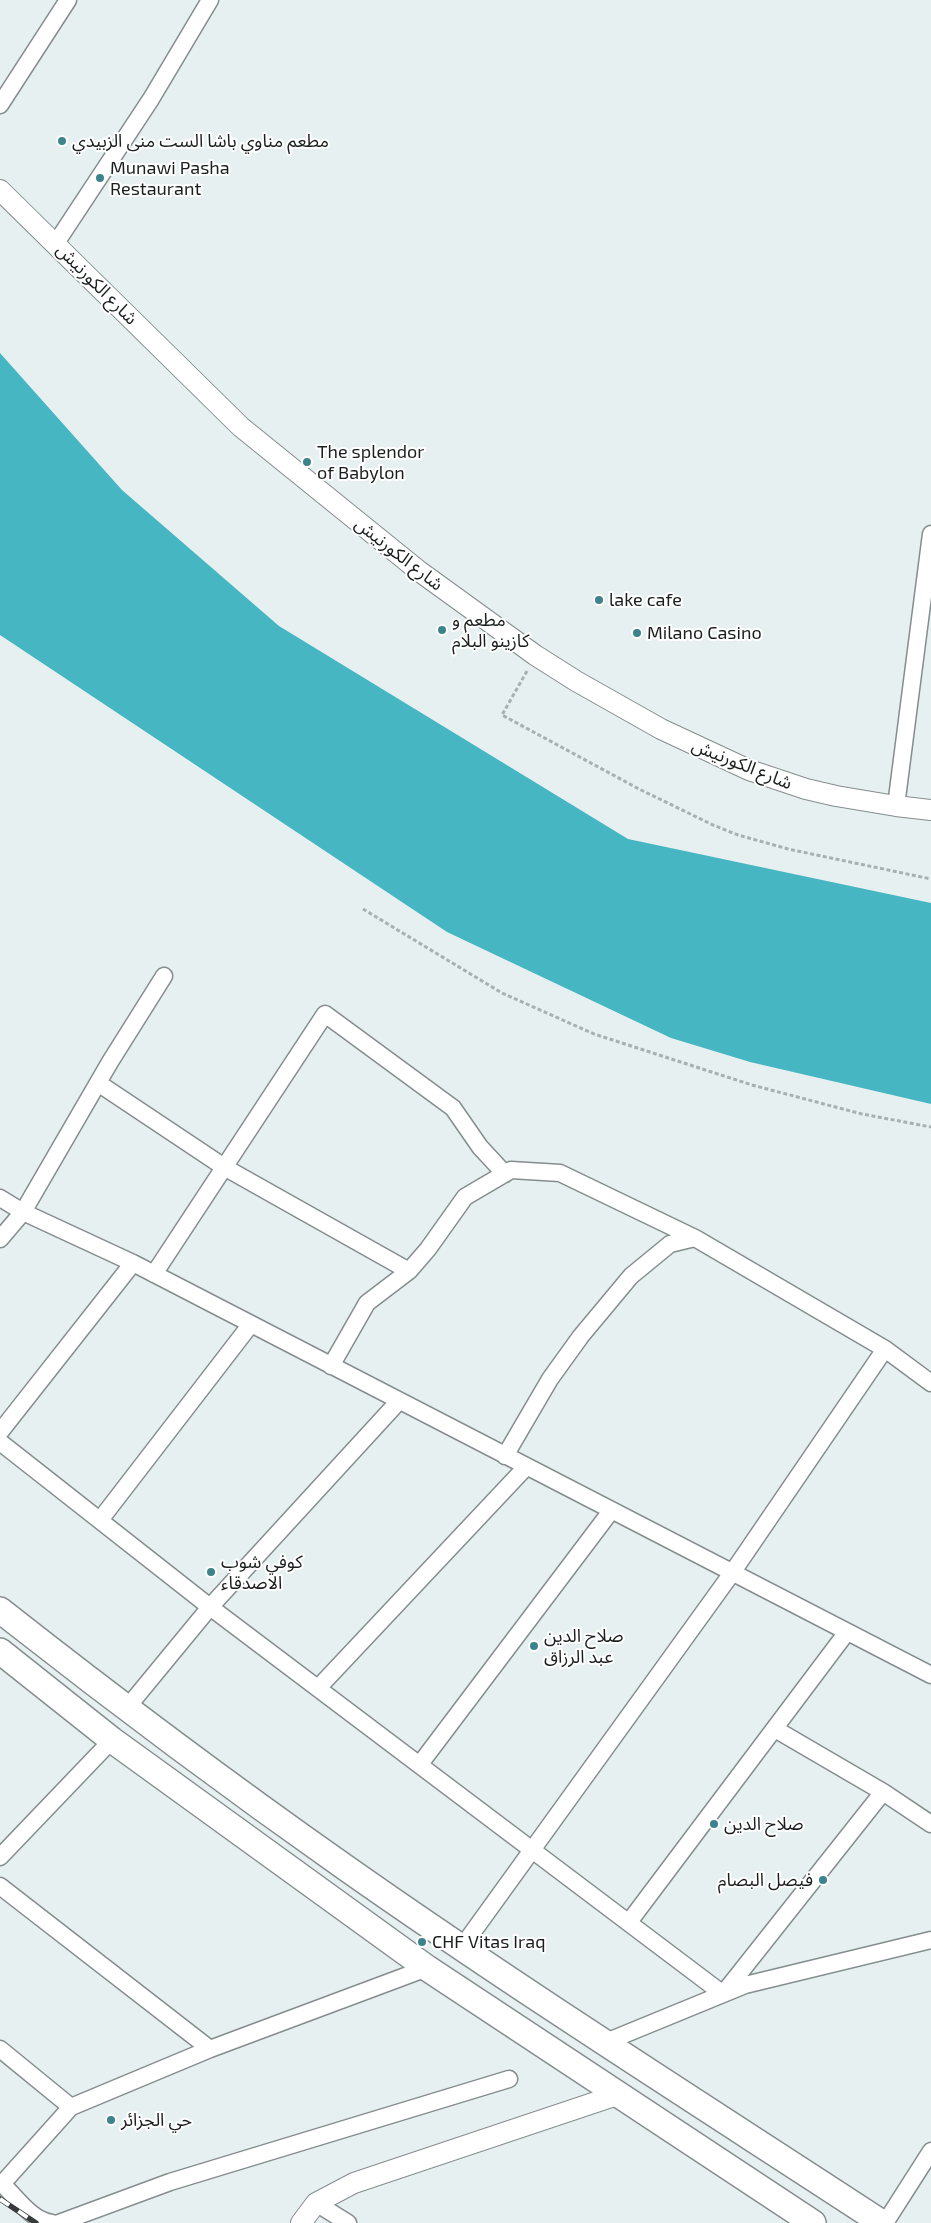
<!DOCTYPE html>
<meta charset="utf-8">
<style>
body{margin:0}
canvas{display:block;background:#e7f0f1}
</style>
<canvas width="931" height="2223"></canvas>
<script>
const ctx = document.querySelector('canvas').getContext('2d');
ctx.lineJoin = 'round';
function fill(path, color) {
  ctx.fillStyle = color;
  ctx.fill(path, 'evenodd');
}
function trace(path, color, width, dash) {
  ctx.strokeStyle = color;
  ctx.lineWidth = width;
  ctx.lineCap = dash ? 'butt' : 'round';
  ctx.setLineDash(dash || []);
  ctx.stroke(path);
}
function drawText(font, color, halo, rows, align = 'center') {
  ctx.font = font + ' "Exo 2","Noto Sans Arabic",sans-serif';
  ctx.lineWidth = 4;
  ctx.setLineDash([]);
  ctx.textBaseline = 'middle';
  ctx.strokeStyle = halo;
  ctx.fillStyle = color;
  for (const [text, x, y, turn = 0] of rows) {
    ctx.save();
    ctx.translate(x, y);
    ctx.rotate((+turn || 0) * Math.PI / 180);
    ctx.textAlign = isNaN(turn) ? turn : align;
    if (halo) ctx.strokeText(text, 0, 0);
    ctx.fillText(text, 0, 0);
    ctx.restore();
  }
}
const water = new Path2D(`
 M0,353L122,490L279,626L628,839L931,903V1104L750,1062L671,1038L447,932L0,635Z`);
const path = new Path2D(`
 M527,671L502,715L639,789L713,825L738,835L788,849L931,879
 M363,909L502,993L594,1034L752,1085L862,1114L931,1127`);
const minor = new Path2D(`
 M0,105L68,0
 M56,243L151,99L210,0
 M896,806L931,534
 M98,1083L224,1167L409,1271L367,1303L331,1366
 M0,1198L23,1212L133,1263L931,1675
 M0,1239L23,1212L110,1062L164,976
 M409,1271L428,1249L465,1197L511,1170L560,1173L695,1238L885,1349L931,1383
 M154,1274L325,1014L453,1108L480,1147L505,1174
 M0,1432L133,1263
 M0,1442L210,1607L723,1994L883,1792
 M505,1456L550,1379L581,1336L631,1276L670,1244L695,1238
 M100,1520L251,1324
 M318,1688L526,1467
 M126,1709L210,1607L399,1401
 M775,1729L883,1792L931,1824
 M420,1764L611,1511
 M0,1857L112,1740
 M0,1886L210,2049
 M629,1922L847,1632
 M462,1947L732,1573L885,1349
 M606,2042L745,1985L931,1940
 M0,2049L71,2107
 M0,2182C16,2196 30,2220 52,2223
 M2,2184L71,2107L210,2049L427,1968
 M316,2203L348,2223
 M59,2223L170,2182L509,2079
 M885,2223L931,2151`);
const tertiary = new Path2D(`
 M0,190L241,427L419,571L535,655L576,681L661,729L749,770L806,789L836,796L896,806L931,810
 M301,2223L316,2203L354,2183L620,2094`);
const primary = new Path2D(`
 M0,1610C113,1699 228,1785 346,1868C521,1991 703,2106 882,2223
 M0,1651L112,1740L427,1968L813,2223`);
const rail = new Path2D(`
 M0,2199L36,2223`);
const markers = [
 [62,141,5,"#3c838c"],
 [100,178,5,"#3c838c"],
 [307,462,5,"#3c838c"],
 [599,600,5,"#3c838c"],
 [442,630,5,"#3c838c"],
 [637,633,5,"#3c838c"],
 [211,1572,5,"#3c838c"],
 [534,1646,5,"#3c838c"],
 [714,1824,5,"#3c838c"],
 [823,1880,5,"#3c838c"],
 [422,1942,5,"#3c838c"],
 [111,2120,5,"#3c838c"]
];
const poiNames = [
 ["مطعم مناوي باشا الست منى الزبيدي",72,141],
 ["Munawi Pasha",110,168],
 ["Restaurant",110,189],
 ["The splendor",317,452],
 ["of Babylon",317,473],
 ["lake cafe",609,600],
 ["مطعم و",452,620],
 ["كازينو البلام",452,641],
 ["Milano Casino",647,633],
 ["كوفي شوب",221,1562],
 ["الاصدقاء",221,1583],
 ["صلاح الدين",544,1636],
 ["عبد الرزاق",544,1657],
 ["صلاح الدين",724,1824],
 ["فيصل البصام",813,1880,"right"],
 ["CHF Vitas Iraq",432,1942],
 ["حي الجزائر",121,2120]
];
const streetNames = [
 ["شارع الكورنيش",97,284,45],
 ["شارع الكورنيش",399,554,38],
 ["شارع الكورنيش",742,764,22]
];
fill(water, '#47b6c3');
trace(minor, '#858d8e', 19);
trace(tertiary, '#858d8e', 22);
trace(primary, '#858d8e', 28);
trace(path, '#a8b0b0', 3, [4, 2.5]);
trace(minor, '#fff', 16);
trace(tertiary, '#fff', 20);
trace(primary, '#fff', 25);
trace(rail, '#373b3b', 5.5);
trace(rail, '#fff', 4, [11]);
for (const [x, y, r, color] of markers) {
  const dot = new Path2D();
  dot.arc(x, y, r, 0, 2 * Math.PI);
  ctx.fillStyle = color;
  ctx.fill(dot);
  trace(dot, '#fff', 2);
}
drawText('18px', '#1b1e1e', '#fff', poiNames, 'left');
drawText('18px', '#1b1e1e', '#fff', streetNames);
</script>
